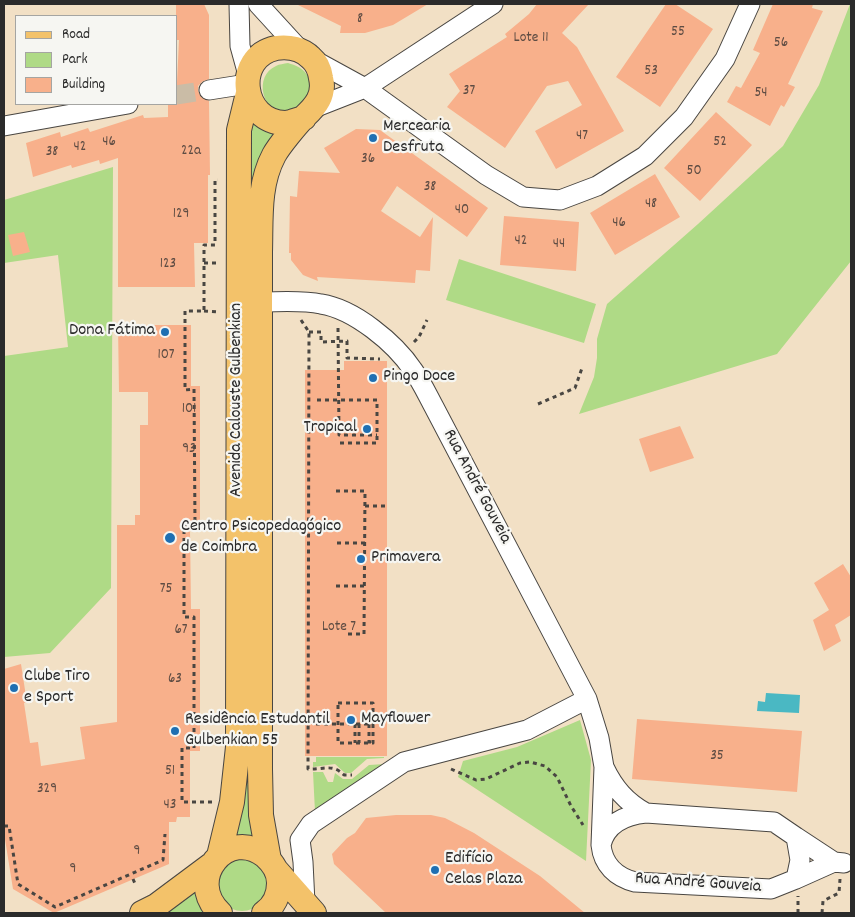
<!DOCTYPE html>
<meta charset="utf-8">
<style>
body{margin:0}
#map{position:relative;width:855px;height:917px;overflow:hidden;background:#f2e0c5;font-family:Dekko,sans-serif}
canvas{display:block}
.frame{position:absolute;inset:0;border:5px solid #2b2b2b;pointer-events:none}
.legend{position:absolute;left:15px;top:15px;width:162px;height:90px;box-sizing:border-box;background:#f6f6f2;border:1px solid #a5a5a2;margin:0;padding:6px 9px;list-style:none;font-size:15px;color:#2b2b2b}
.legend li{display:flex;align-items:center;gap:10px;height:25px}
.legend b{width:25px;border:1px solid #a5a5a2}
</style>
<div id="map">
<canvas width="855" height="917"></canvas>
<div class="frame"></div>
<ul class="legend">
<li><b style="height:6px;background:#f3c26a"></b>Road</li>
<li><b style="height:14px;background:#afda86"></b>Park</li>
<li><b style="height:14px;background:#f8b08b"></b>Building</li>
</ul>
</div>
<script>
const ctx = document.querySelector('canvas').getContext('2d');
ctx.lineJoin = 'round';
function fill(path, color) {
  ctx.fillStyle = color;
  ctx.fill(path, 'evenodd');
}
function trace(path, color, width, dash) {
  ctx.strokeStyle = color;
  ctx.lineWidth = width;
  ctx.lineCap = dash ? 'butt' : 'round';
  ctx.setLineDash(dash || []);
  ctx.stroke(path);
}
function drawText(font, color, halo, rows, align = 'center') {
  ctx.font = font + ' Dekko,sans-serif';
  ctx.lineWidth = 4.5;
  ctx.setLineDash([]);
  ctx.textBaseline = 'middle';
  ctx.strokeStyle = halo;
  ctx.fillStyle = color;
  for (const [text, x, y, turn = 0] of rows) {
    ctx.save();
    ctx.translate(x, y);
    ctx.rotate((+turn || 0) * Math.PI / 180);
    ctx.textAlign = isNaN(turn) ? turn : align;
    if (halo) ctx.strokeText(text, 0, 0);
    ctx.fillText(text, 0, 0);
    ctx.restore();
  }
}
const green = new Path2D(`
 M850,4L851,261L777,354L579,414L594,377L597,358V339L607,304L698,224L783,146L819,85Z
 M288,63C304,68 308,72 312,89L299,110C295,111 291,113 287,113C262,114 253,76 276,66C279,64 284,64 288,63Z
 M247,117L280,132L252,248Z
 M113,167L111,588L50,653L4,657V356L68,347L58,255L4,263V200Z
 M459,259L596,304L584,343L446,300Z
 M580,720L591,760L586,861L458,777L463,761L517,747Z
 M316,757H384V758L367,759L351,773H345L335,764L313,767V762H316Z
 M385,764L315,812L313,772H323L328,782H333L335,773L343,779H352L369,765Z
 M251,777L255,841L229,842L244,778Z
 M216 885a26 26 0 1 1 52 0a26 26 0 1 1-52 0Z
 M197,885L208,913H166Z`);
const water = new Path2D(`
 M766,693L800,695L799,713L757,711L758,701L765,702Z`);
const building = new Path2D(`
 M176,4H204L209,15V79L202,82L198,86V91L201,97L209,101L210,175H208V243H194L195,287H118V158L100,164L99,160L72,168L71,165L33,177L26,143L60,132L61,137L88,128L90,132L143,115L144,118L168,117V104H176L179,40H176Z
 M296,4H428L393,25L365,33H340L341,26Z
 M537,4H589L562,33L577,47L624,131L556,169L535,131L582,105L568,81L547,86L505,148L447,107L460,91L449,74L507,37L505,34L529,14Z
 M666,4H675L713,29L660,107L616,77Z
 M773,4H813L812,8L823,11L788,84L795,87L784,107L781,105L770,126L727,102L736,86L741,88L760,53L753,50Z
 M716,112L752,145L700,201L664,168Z
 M356,129L380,130L488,208L467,237L397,186L381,211L420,237L433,217L430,271L416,270L415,283L317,277L318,281L303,275L291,260V253H289L290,196L297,197L299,171L340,173L324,148Z
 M655,174L680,217L615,255L590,213Z
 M504,216L579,222L576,271L500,265Z
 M24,232L30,252L13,256L8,235Z
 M118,325H191V386H200V531H190L191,609H200V751H190V817H177L176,822H169V864L54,913L13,889L4,833V669L21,664L27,703H24L30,743L38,742L41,766L85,759L80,727L117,722V525H135V515H140V425H148V392H119Z
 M344,361H387V756H305V370H344Z
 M680,426L694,458L650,472L639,439Z
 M843,564L851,577V615L835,625L841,641L824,651L813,620L829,610L814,583Z
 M637,719L802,731L797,792L632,779Z
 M396,815H431L445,818L474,833L540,876L585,913H386L334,864L332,854L347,838L355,833L366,818Z`);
const minorTunnel = new Path2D(`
 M176,95L209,90`);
const path = new Path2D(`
 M204,263H218
 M204,311L218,312
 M301,320L309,332L308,769C323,770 332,763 344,775H352
 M338,328L339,435H377
 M309,332H321V342L347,341V358L380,359
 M414,342L419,337L427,320
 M317,400H377V443H336
 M538,404L575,388L582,368
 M336,491H365L364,634H345
 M365,506H387
 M337,543H365
 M336,586H364
 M338,703H373V743H338Z
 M316,724H373
 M355,724V743
 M359,724V743
 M369,724V742H372
 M451,769L476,780L486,779L520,763L530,762L545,766L557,777L571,806L583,825
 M212,802H182V748H194V617H184V525H195L194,389L185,390V311H204V245H215V180H218
 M4,826H9L18,884L55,907L163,860L165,834
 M4,841H5
 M133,879L136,886
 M798,913V896
 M822,913L823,901L839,893L840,879`);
const minor = new Path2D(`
 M239,4L240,46L248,75
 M258,4L301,51
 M312,59L365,88L486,175L523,197L560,200L597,186L645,156L684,117L725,59L750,4
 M209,90L247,84
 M314,108L365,88L493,4
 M4,126L128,104
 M260,302C280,302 302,300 321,304C354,309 395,343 413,370C421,381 427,394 434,407L587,699L599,738L604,767L601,845C603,865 616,877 635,882L771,889L796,879L800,860L796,837L774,822L646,813C626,815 606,823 601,845
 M604,767C614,788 626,802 646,813
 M796,837L834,862
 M796,879L834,862L844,863
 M305,903L303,862L300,840L311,824L404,762L527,730L587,699`);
const major = new Path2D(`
 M219,856L232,802L238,747L239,130L248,93
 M269,860L261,815L260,769V252C261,219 258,185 274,155C279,146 296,125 304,117C316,106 325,95 321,78C320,71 317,63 311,58C302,49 289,46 276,48C233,57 241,122 285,123C291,123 298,119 304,118
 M276,870L314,913
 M142,913L156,906L211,865
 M220,913C184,879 228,826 265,856C273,863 279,873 279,883C279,895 274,906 264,913`);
const markers = [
 [373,138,5,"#1f6fb2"],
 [165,332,5,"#1f6fb2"],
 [373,378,5,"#1f6fb2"],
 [367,429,5,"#1f6fb2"],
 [170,538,6,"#1f6fb2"],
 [361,559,5,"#1f6fb2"],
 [14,688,5,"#1f6fb2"],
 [351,720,5,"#1f6fb2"],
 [175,731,5,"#1f6fb2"],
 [435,870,5,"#1f6fb2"]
];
const numberNames = [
 ["8",360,20],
 ["55",678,33],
 ["Lote 11",531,39],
 ["56",781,44],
 ["53",651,72],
 ["37",469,92],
 ["54",761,94],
 ["47",582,137],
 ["46",109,143],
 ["52",720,143],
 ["42",80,148],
 ["22a",191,152],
 ["38",52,153],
 ["36",368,160],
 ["50",694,172],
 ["38",430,188],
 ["48",651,205],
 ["40",462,211],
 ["129",181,215],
 ["46",619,224],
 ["42",521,242],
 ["44",559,245],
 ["123",168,265],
 ["107",166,356],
 ["101",189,410],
 ["93",189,450],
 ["75",166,590],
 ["Lote 7",339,628],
 ["67",181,631],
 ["63",175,680],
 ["35",717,757],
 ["51",170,772],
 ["329",47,790],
 ["43",170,806],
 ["9",137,852],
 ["9",73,870]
];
const poiNames = [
 ["Mercearia",383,128],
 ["Desfruta",383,149],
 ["Dona Fátima",155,332,"right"],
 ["Pingo Doce",383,378],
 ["Tropical",357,429,"right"],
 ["Centro Psicopedagógico",181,528],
 ["de Coimbra",181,549],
 ["Primavera",371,559],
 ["Clube Tiro",24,678],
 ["e Sport",24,699],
 ["Mayflower",361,720],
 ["Residência Estudantil",185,721],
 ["Gulbenkian 55",185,742],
 ["Edifício",445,860],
 ["Celas Plaza",445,881]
];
const streetNames = [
 ["Avenida Calouste Gulbenkian",238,400,-90],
 ["Rua André Gouveia",476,487,62],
 ["Rua André Gouveia",698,884,4]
];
fill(green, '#afda86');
fill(water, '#4ab8c3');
fill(building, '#f8b08b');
trace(minorTunnel, '#cabca6', 19, [19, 9]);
trace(minor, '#494642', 21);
trace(major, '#494642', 26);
trace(path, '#494642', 3, [4, 4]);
trace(minor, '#fff', 19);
trace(major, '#f3c26a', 24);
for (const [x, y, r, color] of markers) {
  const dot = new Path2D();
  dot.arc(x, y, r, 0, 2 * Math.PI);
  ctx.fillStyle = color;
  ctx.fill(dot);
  trace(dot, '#f6f6f2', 2);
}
drawText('15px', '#5e4c43', null, numberNames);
drawText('18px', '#2b2b2b', '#f6f6f2', poiNames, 'left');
drawText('18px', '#2b2b2b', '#f6f6f2', streetNames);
</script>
